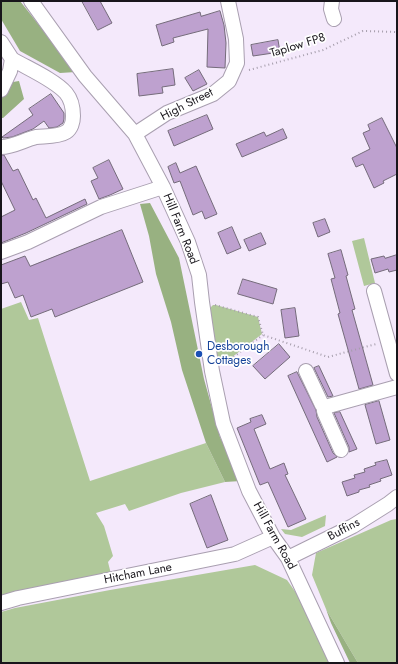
<!DOCTYPE html>
<style>
body{margin:0}
#map{position:relative;width:398px;height:664px;overflow:hidden;background:#f4e9fb;font-family:Jost,sans-serif}
canvas{display:block}
.frame{position:absolute;inset:0;border:2px solid #18151b;pointer-events:none}
</style>
<div id="map">
<canvas width="398" height="664"></canvas>
<div class="frame"></div>
</div>
<script>
const ctx = document.querySelector('canvas').getContext('2d');
ctx.lineJoin = 'round';
function fill(path, color) {
  ctx.fillStyle = color;
  ctx.fill(path, 'evenodd');
}
function trace(path, color, width, dash) {
  ctx.strokeStyle = color;
  ctx.lineWidth = width;
  ctx.lineCap = dash ? 'butt' : 'round';
  ctx.setLineDash(dash || []);
  ctx.stroke(path);
}
function drawText(font, color, halo, rows, align = 'center') {
  ctx.font = font + ' Jost,sans-serif';
  ctx.lineWidth = 3.5;
  ctx.setLineDash([]);
  ctx.textBaseline = 'middle';
  ctx.strokeStyle = halo;
  ctx.fillStyle = color;
  for (const [text, x, y, turn = 0] of rows) {
    ctx.save();
    ctx.translate(x, y);
    ctx.rotate((+turn || 0) * Math.PI / 180);
    ctx.textAlign = isNaN(turn) ? turn : align;
    if (halo) ctx.strokeText(text, 0, 0);
    ctx.fillText(text, 0, 0);
    ctx.restore();
  }
}
const green = new Path2D(`
 M364,238L375,283L364,286L352,241Z
 M21,302L29,320L38,318L90,481L206,443L225,482L181,493L129,511L125,504L96,513L104,526L113,556L108,562L111,574L1,598V309Z
 M213,305H216L258,317L262,334L222,365L218,364L216,361L210,309L211,307Z
 M326,515L325,526L302,537L285,534L281,529L291,530Z
 M397,519V663H358L326,609L312,575L316,553L391,520Z
 M255,565L287,580L311,614L334,663H1V612L15,608L110,590Z`);
const forest = new Path2D(`
 M1,1H20L76,72L60,73L20,51L1,19Z
 M19,81L24,99L3,118H1V84Z
 M150,203L179,258L204,379L220,437L241,481L225,482L206,443L182,370L171,322L156,274L149,236L140,204Z
 M326,609L358,663H350L331,623Z`);
const building = new Path2D(`
 M82,1H100L112,23L98,30Z
 M220,11L224,25L226,43L225,68L207,67L208,29L173,38L174,42L162,46L156,25L200,12L201,16Z
 M278,40L280,52L253,56L251,45Z
 M173,69L175,85L162,87L163,93L139,96L137,74Z
 M199,70L207,84L193,91L185,78Z
 M51,94L64,113V119L63,123L57,127L49,128L44,121L33,129L12,137L3,138L2,137L33,115L29,109Z
 M207,115L213,129L174,146L168,131Z
 M382,118L397,148V174L383,181L384,183L374,188L363,164L356,167L352,158L370,149L363,133L370,130L368,125Z
 M283,129L287,138L242,157L236,144L264,132L266,136Z
 M1,155H4L13,171L18,169L33,200L36,198L46,218L85,199L87,204L26,233L1,243V217L15,210L1,181Z
 M109,160L123,189L110,195L99,199L91,181L98,178L93,168Z
 M176,163L180,173L196,166L217,214L205,219L202,211L193,215L180,181L174,183L168,167Z
 M325,219L330,232L318,237L313,223Z
 M232,227L241,248L227,254L218,233Z
 M122,230L143,282L55,317L52,309L31,317L23,295L15,298L8,282L1,284V265L25,256L30,266Z
 M261,233L266,244L249,251L244,240Z
 M341,250L348,275L346,276L355,309L352,310L373,385L359,389L338,314L340,313L331,279L335,278L328,254Z
 M397,255V270L389,272L388,269L375,273L371,259L384,256L385,258Z
 M243,279L277,289L273,304L238,294Z
 M295,308L299,336L285,338L281,310Z
 M279,344L290,357L265,379L253,366Z
 M319,366L333,396L328,397L314,368Z
 M297,372L316,410L317,417L333,453L337,457L327,462L288,376Z
 M379,401L390,440L376,444L365,405Z
 M340,412L357,449L349,452V447L334,413Z
 M262,415L266,424L254,429L270,469L284,463L288,474L285,475L306,519L288,527L268,482L260,485L237,428L251,422L250,419Z
 M387,460L392,475L380,479L381,481L369,485L370,487L359,490V492L347,496L342,482L355,478L354,475L365,472L364,469L376,465L375,463Z
 M211,495L228,540L207,548L190,504Z`);
const path = new Path2D(`
 M249,70L323,50L363,31L397,32
 M215,305L258,317L263,335L328,357L376,344
 M224,364L263,335`);
const minor = new Path2D(`
 M31,1L85,76L135,134L163,187L188,242L199,275L202,302L212,371L223,423L249,491L273,537L288,558L337,663
 M332,1L331,9L334,19
 M1,42L12,59L10,71L1,90
 M135,134L167,113L213,94L229,81L237,63L236,39L228,1
 M1,147C13,147 24,140 36,137C45,136 58,137 66,132C71,129 73,122 73,116C73,108 71,99 66,93C55,80 27,68 12,59
 M1,252L28,242L101,207L163,187
 M374,291L397,374
 M306,371L322,405L325,407
 M341,450L325,414L324,411L325,407L397,387
 M288,558L353,526L388,504L397,497
 M1,603L18,598L235,554L273,537`);
const markers = [
 [199,354,4,"#1a4fb4"]
];
const streetNames = [
 ["Taplow FP8",298,46,-17],
 ["High Street",187,105,-27],
 ["Hill Farm Road",180,229,68],
 ["Buffins",344,530,-28],
 ["Hill Farm Road",274,536,61],
 ["Hitcham Lane",138,574,-11]
];
const transitNames = [
 ["Desborough",207,347],
 ["Cottages",207,361]
];
fill(green, '#b0c89a');
fill(forest, '#98b181');
fill(building, '#bea1cf');
trace(building, '#746b7a', 1);
trace(minor, '#a99fb0', 16);
trace(path, '#a69eac', 2, [1, 3]);
trace(minor, '#fff', 14);
for (const [x, y, r, color] of markers) {
  const dot = new Path2D();
  dot.arc(x, y, r, 0, 2 * Math.PI);
  ctx.fillStyle = color;
  ctx.fill(dot);
  trace(dot, '#fff', 1.5);
}
drawText('12px', '#18151b', '#fff', streetNames);
drawText('12px', '#164399', '#fff', transitNames, 'left');
</script>
